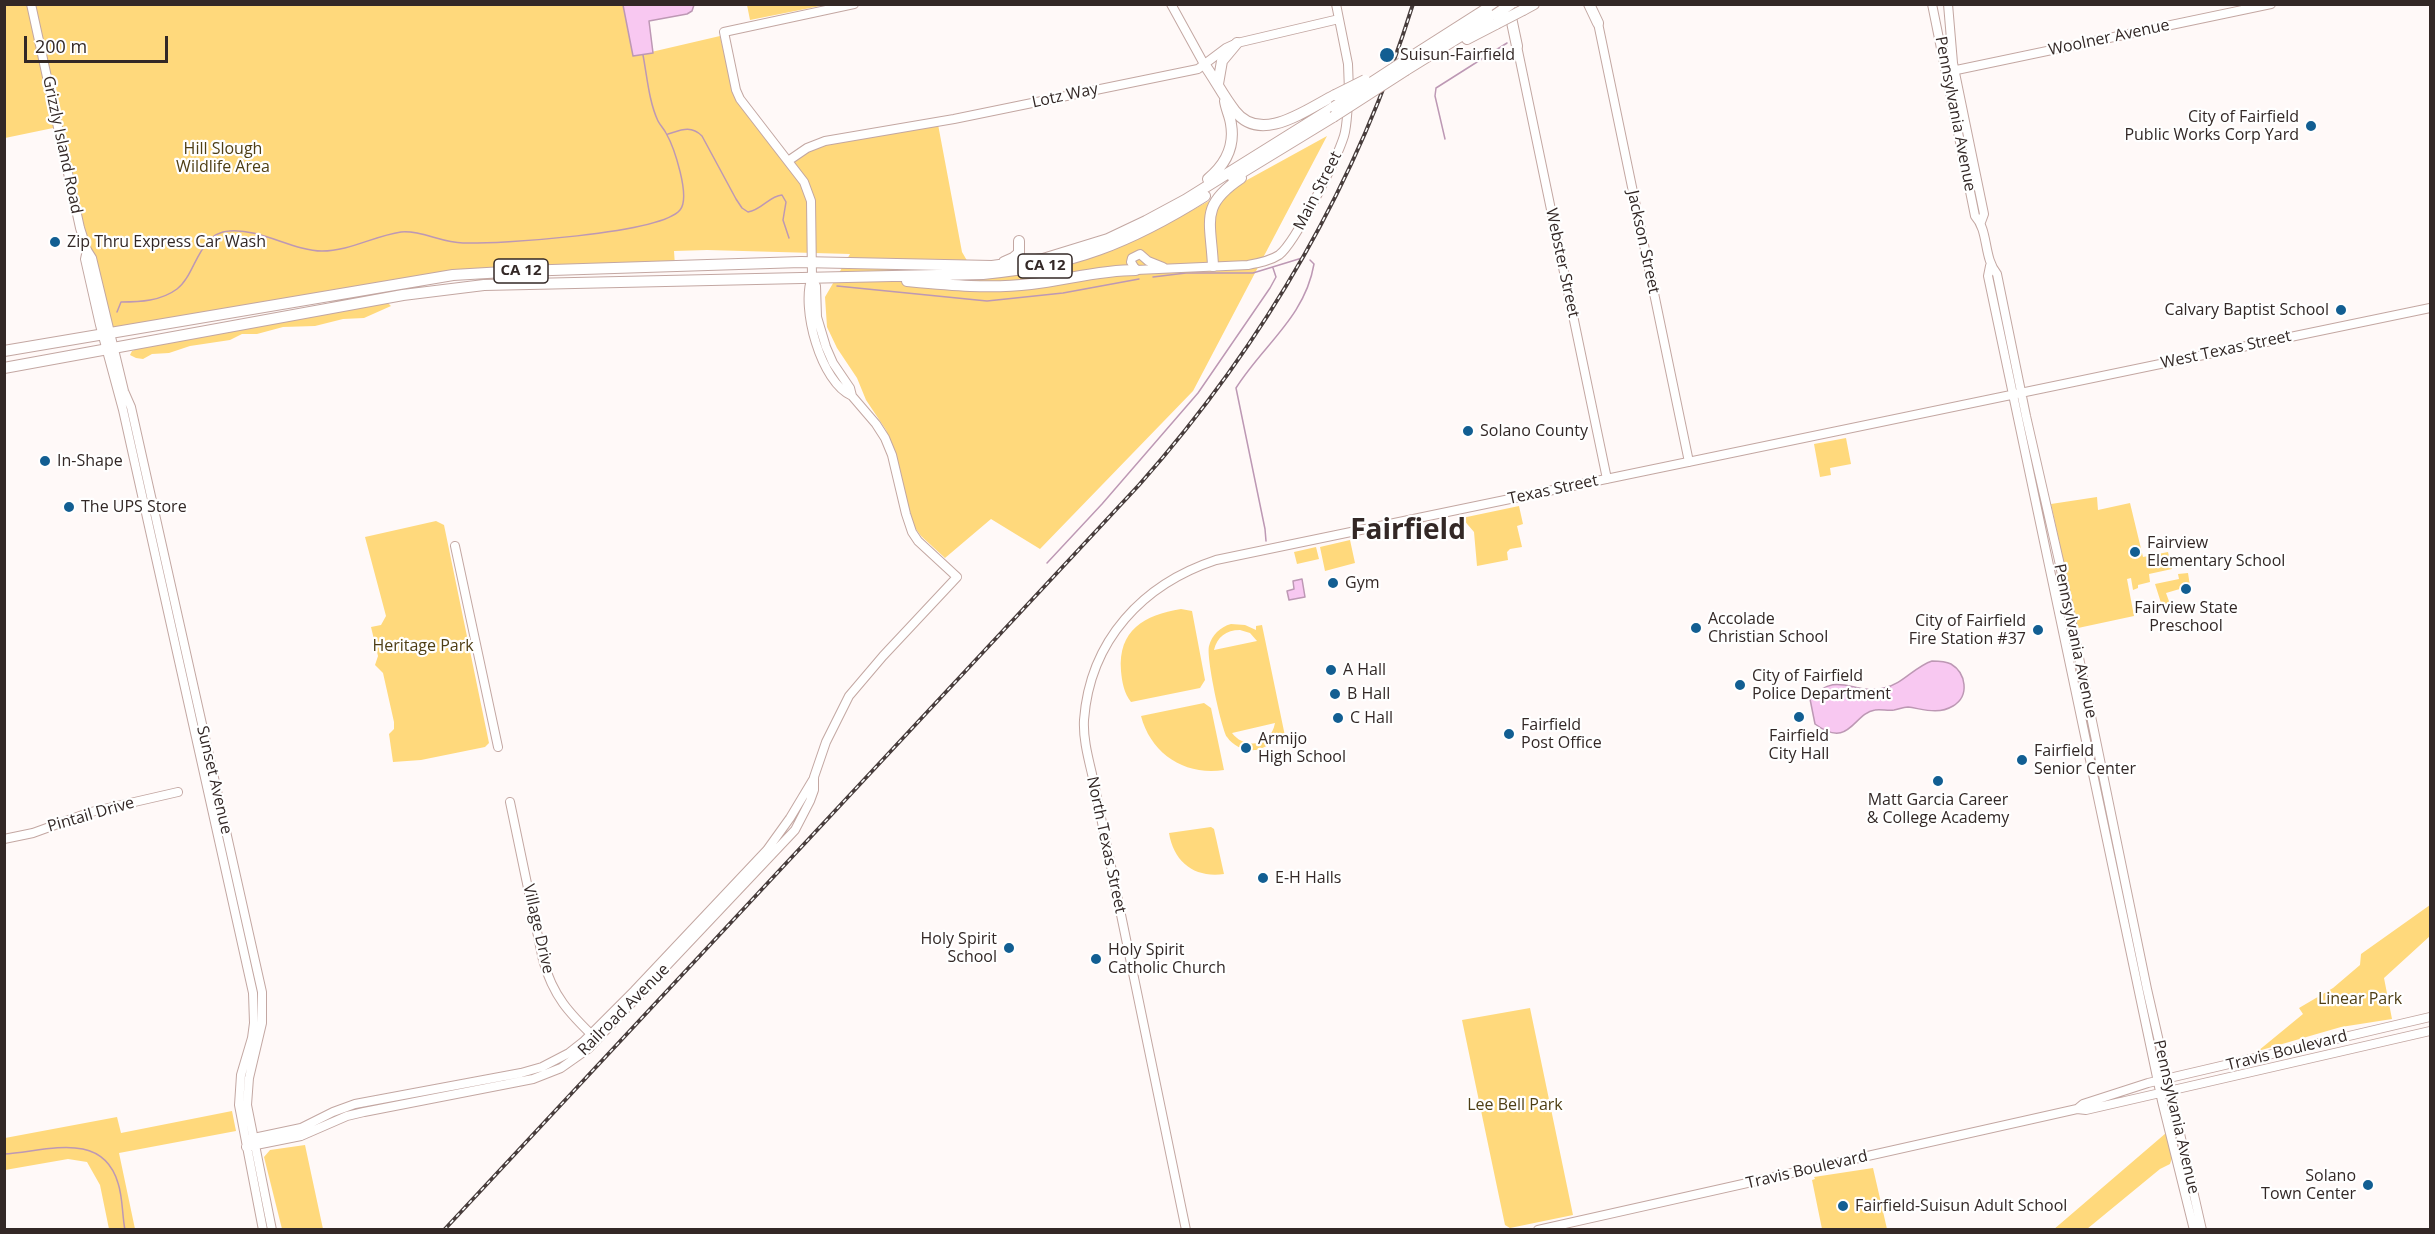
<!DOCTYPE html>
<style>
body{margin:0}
#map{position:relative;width:2435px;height:1234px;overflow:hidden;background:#fff9f8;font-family:"Open Sans",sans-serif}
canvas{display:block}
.frame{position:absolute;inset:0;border:6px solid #332826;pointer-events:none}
.scale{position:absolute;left:24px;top:36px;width:144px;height:27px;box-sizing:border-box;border:3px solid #332826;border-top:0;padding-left:8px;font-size:18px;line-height:21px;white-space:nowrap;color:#332826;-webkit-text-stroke:4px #fff;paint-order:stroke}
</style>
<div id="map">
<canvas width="2435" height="1234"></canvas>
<div class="frame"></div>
<div class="scale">200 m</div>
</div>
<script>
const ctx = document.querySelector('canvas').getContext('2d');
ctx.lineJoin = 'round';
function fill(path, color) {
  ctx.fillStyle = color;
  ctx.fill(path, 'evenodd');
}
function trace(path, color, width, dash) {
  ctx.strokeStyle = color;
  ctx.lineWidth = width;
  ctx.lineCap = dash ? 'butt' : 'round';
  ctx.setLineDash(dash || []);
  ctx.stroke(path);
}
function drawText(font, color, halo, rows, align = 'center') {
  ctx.font = font + ' "Open Sans",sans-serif';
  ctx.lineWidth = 4.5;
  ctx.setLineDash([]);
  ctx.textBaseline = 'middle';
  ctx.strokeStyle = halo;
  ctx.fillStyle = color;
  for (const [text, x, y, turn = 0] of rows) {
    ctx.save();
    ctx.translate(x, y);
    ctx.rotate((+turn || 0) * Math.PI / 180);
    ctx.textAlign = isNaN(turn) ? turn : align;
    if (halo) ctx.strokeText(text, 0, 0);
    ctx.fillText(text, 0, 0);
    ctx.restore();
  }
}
const green = new Path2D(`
 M5,5H636L647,53L720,36L730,80L788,155L820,138L937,119L962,252L976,276L1158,229L1327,136L1193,391L1040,549L991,519L945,558L921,536L908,518L894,452L886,430L866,400L857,378L837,348L827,327L825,297L850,254L707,250L674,251L675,266L483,273L110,333L58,127L5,138Z
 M747,5V4L825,5L750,20Z
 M388,303L391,306L364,318L343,319L315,326L283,327L257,334H242L230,340L190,346L169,353L152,354L143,359L136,358L130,355L132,351L140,348Z
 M1846,438L1851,464L1830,468L1831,475L1820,477L1814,444Z
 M2097,497L2098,510L2130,503L2143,557L2168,552L2172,569L2149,574L2150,582L2138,585V588L2133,590L2131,578L2127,579L2134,616L2078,628L2051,504Z
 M1519,506L1523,524L1517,526L1522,547L1510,549L1507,552L1508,560L1477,566L1474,532L1462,518Z
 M436,521L444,525L489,743L485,747L421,760L393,762L389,734L394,729V722L383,673L375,665L378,656L371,627L381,625L386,616L365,537Z
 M1350,540L1355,563L1325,571L1320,547Z
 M1316,547L1319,559L1297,564L1294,552Z
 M2188,573L2190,586L2166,593L2170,604L2162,606L2155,584L2179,579L2178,574Z
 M1181,609L1192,611L1205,680L1200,688L1131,702C1124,693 1122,682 1121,671C1118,630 1144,615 1181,609Z
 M1231,624L1245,625L1256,630V626L1262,625L1285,736L1279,738L1278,734C1273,742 1266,748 1256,750C1245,751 1234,747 1227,737C1221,727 1206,657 1209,646C1212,635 1220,627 1231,624ZM1240,630L1250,633L1257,641L1214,650C1217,637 1226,630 1240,630ZM1275,723C1271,746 1245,750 1232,733Z
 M1204,703L1211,708L1224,770C1185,776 1151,754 1141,716Z
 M1211,827L1214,829L1224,874C1195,878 1174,863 1169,833Z
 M2430,905V936L2384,978L2392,1019L2341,1027L2258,1051L2303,1014L2299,1008L2333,988L2360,965L2361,954Z
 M1530,1008L1573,1215L1510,1228L1505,1225L1462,1020Z
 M232,1111L236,1131L119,1153L135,1229H109L100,1185L87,1162L68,1159L5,1170V1138L117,1117L121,1133Z
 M2166,1133L2172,1158L2170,1164L2160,1169L2087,1229L2053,1230Z
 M305,1145L323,1229H282L264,1157L270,1150Z
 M1873,1168L1887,1229H1822L1812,1180L1815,1179L1814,1177Z`);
const water = new Path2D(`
 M694,5L692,11L687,14L649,21L653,53L633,56L623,5Z
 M1302,579L1305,597L1289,600L1287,591L1294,589L1293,581Z
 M1932,661C1938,661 1945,661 1951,664C1966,673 1970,696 1953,706C1938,715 1923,709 1908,707C1903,707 1899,709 1894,710C1888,711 1881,709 1875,710C1853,713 1850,750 1815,724L1810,699C1838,669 1853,696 1884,688C1903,684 1914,667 1932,661Z`);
const stream = new Path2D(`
 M668,134C681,130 691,125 702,136L736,199L742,208L748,212C762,210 769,196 782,195L786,202L783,220L789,238
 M1445,139L1435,96L1436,88L1507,43
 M1153,277L1186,273H1253L1302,258
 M837,286L987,301L1063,293L1139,279
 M117,312L121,302C140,302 161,301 177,289C196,275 198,233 229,231C259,228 294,251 322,251C349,251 374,236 401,232C421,230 442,243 463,243C498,244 660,234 680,210C691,197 674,147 666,133C664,129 660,125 658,121C649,102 647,76 643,55
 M1266,541L1265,529L1236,388C1263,345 1305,317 1314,264L1310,260
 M1047,563L1102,504L1198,393L1270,288L1276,277L1273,268
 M4,1154C44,1152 102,1129 118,1183C123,1198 122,1215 125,1230`);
const secondary = new Path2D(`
 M31,4L80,228L87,250L92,258L124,391L131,407L262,992V1023L249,1078L247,1105L272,1230
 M1171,4L1204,64
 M1336,4L1348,64L1349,91
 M1932,4L1975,216C1989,231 1983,257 1997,274L2026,416L2060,565L2147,989L2202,1230
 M1948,4L1953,63L1984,214L1981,222
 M1598,23L1689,462
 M1517,46L1607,479
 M1947,72L2271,4
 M788,161L807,148L825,141L954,119L1198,69L1226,48L1237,43L1339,19
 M87,250L85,259L100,325L123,410L253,993L254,1023L252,1038L241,1075L239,1105L263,1230
 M1990,266L1988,276L2162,1101L2194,1230
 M1163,267L1148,261L1140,254L1132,258L1131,262L1136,270L1248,265C1259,263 1270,261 1279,255C1296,242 1337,158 1344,136C1347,126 1347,114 1348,104
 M812,277C800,307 821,383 852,396
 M455,546L498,747
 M510,802L543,960C553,996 569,1013 595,1038
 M4,839L33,833L91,812L178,792
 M2077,1109L2083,1104L2148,1083L2430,1017
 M249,1139L301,1128L333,1112L355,1104L521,1073L542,1067L569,1053L583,1042L634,991L767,850L790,818L814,778
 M246,1147L301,1136L347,1116L364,1112L533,1079L561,1068L588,1049L795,830L810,801L814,790V777L826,742L849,696L883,656L957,577L918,541L912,532L906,514L892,455L885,438L876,424L852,396L850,388L833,363L826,347L817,317L816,286L812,277L811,201L804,182L740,99L736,90L724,32L854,4
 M1186,1230L1092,774C1088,757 1083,738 1084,720C1090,640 1143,584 1216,560L2430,308
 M1538,1230L2077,1109L2086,1110L2430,1031`);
const highway = new Path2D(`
 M1589,4L1598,23
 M1509,8L1517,46
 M1523,10L1534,4
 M1467,39L1496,24
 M1403,62L1494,4
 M1204,64C1215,79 1223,96 1235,111C1261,145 1307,109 1335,95
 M1406,70L1495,15
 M1218,84L1222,61L1237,43
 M1233,178L1333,117
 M1208,179C1225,165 1235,147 1231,124C1230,116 1226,109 1225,101
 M1004,262L1013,258L1019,253V241
 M1213,266C1211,221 1199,206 1241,178
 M907,281C949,285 989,289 1031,284C1066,280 1100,270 1136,270
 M4,351L453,275L521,271L801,262L992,266L1043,259L1108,239L1146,221L1185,200L1334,107
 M4,368L403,295L484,285L983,274C1072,266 1130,243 1205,196`);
const rail = new Path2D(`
 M444,1230L1139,485C1263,345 1357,184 1413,4`);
const highwayBridge = new Path2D(`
 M1495,15L1511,4
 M1496,24L1523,10
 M1335,95L1365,80
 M1334,107L1403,62
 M1333,117L1406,70`);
const markers = [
 [1387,55,8,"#125e92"],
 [2311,126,6,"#125e92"],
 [55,242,6,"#125e92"],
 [2341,310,6,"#125e92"],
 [1468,431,6,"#125e92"],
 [45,461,6,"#125e92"],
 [69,507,6,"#125e92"],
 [2135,552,6,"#125e92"],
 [1333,583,6,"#125e92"],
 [2186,589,6,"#125e92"],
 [1696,628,6,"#125e92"],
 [2038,630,6,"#125e92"],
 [1331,670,6,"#125e92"],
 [1740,685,6,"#125e92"],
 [1335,694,6,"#125e92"],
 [1799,717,6,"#125e92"],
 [1338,718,6,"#125e92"],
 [1509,734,6,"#125e92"],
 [1246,748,6,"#125e92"],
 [2022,760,6,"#125e92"],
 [1938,781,6,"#125e92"],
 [1263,878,6,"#125e92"],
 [1009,948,6,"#125e92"],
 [1096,959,6,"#125e92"],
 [2368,1185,6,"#125e92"],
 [1843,1206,6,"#125e92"]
];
const shields = [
 [1045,266,54],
 [521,271,54]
];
const shieldNames = [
 ["CA 12",1045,266],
 ["CA 12",521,271]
];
const streetNames = [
 ["Woolner Avenue",2109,38,-12],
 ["Lotz Way",1065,96,-12],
 ["Pennsylvania Avenue",1955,114,79],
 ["Grizzly Island Road",62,145,78],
 ["Main Street",1318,191,-63],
 ["Jackson Street",1643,242,78],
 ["Webster Street",1562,263,78],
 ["West Texas Street",2226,350,-12],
 ["Texas Street",1553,490,-12],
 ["Pennsylvania Avenue",2075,641,78],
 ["Sunset Avenue",214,780,77],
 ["Pintail Drive",91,815,-16],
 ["North Texas Street",1106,845,78],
 ["Village Drive",538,929,77],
 ["Railroad Avenue",624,1010,-45],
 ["Travis Boulevard",2287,1051,-14],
 ["Pennsylvania Avenue",2176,1117,77],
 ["Travis Boulevard",1807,1170,-13]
];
const poiNames = [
 ["Suisun-Fairfield",1400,55],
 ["City of Fairfield",2299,117,"right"],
 ["Public Works Corp Yard",2299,135,"right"],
 ["Zip Thru Express Car Wash",67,242],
 ["Calvary Baptist School",2329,310,"right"],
 ["Solano County",1480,431],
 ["In-Shape",57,461],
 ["The UPS Store",81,507],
 ["Fairview",2147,543],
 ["Elementary School",2147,561],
 ["Gym",1345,583],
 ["Fairview State",2186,608,"center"],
 ["Preschool",2186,626,"center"],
 ["Accolade",1708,619],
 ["Christian School",1708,637],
 ["City of Fairfield",2026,621,"right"],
 ["Fire Station #37",2026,639,"right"],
 ["A Hall",1343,670],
 ["City of Fairfield",1752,676],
 ["Police Department",1752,694],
 ["B Hall",1347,694],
 ["C Hall",1350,718],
 ["Fairfield",1521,725],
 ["Post Office",1521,743],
 ["Fairfield",1799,736,"center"],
 ["City Hall",1799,754,"center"],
 ["Armijo",1258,739],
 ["High School",1258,757],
 ["Fairfield",2034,751],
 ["Senior Center",2034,769],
 ["Matt Garcia Career",1938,800,"center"],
 ["& College Academy",1938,818,"center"],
 ["E-H Halls",1275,878],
 ["Holy Spirit",997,939,"right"],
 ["School",997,957,"right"],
 ["Holy Spirit",1108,950],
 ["Catholic Church",1108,968],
 ["Solano",2356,1176,"right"],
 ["Town Center",2356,1194,"right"],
 ["Fairfield-Suisun Adult School",1855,1206]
];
const parkNames = [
 ["Hill Slough",223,149],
 ["Wildlife Area",223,167],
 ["Heritage Park",423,646],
 ["Linear Park",2360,999],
 ["Lee Bell Park",1515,1105]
];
const townNames = [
 ["Fairfield",1408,531]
];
fill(green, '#ffd97c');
fill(water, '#f8c8f1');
trace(water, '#bd98b4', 1.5);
trace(stream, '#bd98b4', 1.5);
trace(secondary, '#c3a7a2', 10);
trace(highway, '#c3a7a2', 12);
trace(secondary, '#fff', 8);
trace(highway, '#fff', 10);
trace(rail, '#483d3c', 4);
trace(rail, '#fff', 1.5, [4.5]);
trace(highwayBridge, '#c3a7a2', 12, []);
trace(highwayBridge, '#fff', 10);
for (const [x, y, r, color] of markers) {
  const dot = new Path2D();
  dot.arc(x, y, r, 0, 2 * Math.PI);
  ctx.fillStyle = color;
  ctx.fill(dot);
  trace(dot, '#fff', 2);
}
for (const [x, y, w] of shields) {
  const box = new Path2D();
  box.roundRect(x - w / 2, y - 12, w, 24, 4.5);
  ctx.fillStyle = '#fff';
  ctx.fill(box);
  trace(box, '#332826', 1.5);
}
drawText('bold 15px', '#332826', null, shieldNames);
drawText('16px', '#332826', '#fff', streetNames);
drawText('16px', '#332826', '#fff', poiNames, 'left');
drawText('16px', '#4e3e14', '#fff', parkNames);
drawText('bold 28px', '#332826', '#fff', townNames);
</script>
